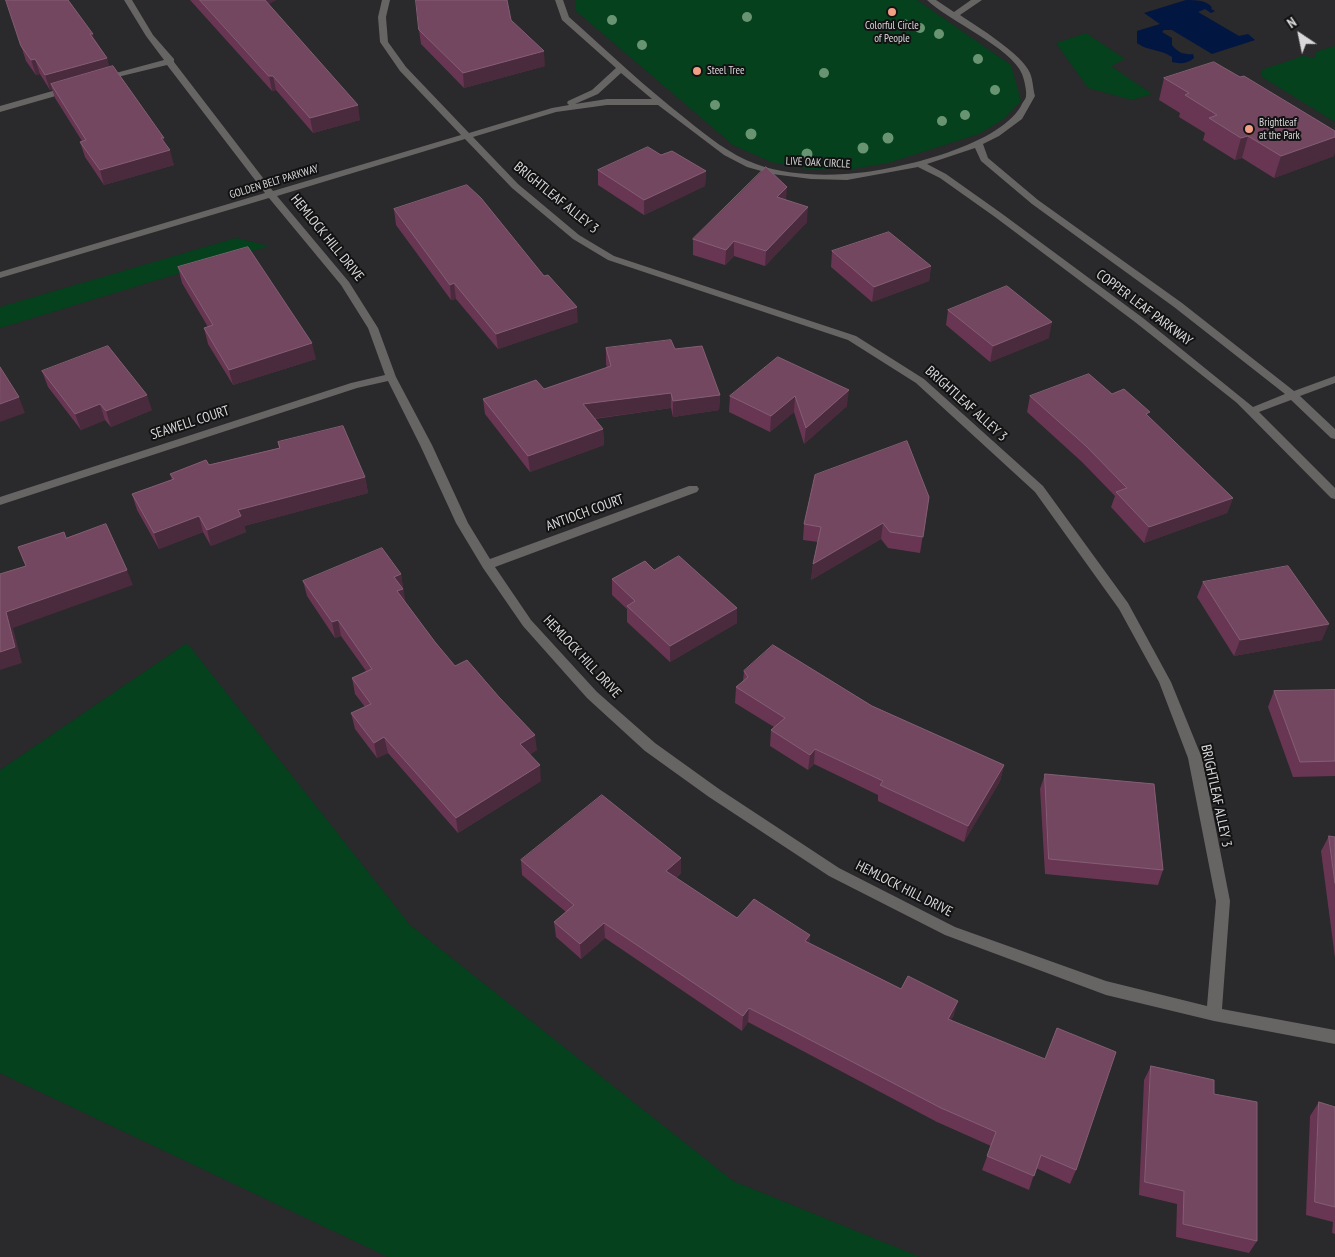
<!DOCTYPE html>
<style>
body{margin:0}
#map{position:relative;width:1335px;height:1257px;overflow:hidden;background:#2a292b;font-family:"PT Sans Narrow",sans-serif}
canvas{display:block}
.north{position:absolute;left:1275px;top:10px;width:50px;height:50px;-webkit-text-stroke:4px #121213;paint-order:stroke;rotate:326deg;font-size:14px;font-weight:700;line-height:20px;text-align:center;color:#d8d7d9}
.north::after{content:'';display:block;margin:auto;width:18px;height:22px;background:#d8d7d9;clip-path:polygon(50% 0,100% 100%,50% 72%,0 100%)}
</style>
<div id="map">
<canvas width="1335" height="1257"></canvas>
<div class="north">N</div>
</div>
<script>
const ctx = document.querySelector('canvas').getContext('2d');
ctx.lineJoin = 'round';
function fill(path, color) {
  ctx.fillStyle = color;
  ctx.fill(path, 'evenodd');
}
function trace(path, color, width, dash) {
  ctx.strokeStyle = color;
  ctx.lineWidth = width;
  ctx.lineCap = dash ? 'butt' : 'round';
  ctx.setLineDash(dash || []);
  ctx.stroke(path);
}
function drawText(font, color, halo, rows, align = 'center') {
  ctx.font = font + ' "PT Sans Narrow",sans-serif';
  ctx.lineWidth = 4;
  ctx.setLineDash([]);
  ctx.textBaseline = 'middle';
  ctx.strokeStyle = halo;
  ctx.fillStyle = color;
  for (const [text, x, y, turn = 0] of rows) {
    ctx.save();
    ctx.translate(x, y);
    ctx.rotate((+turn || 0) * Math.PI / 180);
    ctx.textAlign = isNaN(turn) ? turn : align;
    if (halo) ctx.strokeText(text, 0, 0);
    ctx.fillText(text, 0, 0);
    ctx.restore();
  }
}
const green = new Path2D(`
 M576,0H917L1011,65L1021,101L1004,119L979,134L888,163L847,170L807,169L771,162L733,145L576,11Z
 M1086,33L1125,59L1111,66L1152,94L1132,100L1088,88L1056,43Z
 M1335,46V122L1262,77L1261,70L1303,56L1316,58L1315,52Z
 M236,238L269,246L0,328V307Z
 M187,643L410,925L733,1181L920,1257H388L0,1073V770Z`);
const water = new Path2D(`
 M1186,0C1195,0 1208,0 1212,8L1211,9L1215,11L1211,13L1205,9L1198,12L1239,36L1248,34L1255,40L1212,54L1172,30H1164L1162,32L1172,38V45C1177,52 1184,55 1193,54L1194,58C1187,64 1180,64 1172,62V57C1161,49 1147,51 1137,43V31L1160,24L1144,13Z`);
const minor = new Path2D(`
 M124,0H132L153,35L174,59V62L273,191L461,135L400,71L380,42L378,17L382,0H390L386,17L388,42L406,67L469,133L552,108L569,105L567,103L568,101L592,90L616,68L562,20L555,0H563L569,17C607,51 645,87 686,119C707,136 729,154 756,164C783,174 816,176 845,174C890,172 998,147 1021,106C1022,103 1026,99 1026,96C1027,91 1024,79 1022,74C1012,48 947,20 927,0H936L954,12L971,0H982L960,15C978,27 1022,54 1030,73C1033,80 1033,89 1035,96L1022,119L999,136L983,144L988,158L1038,200L1182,303L1294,391L1335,376V383L1300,396L1335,429V439L1331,438L1291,400L1259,412L1335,488V499L1331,498L1237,403L1135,322L995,217L940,178L918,167L847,180L811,179L772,174L747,167L724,155L658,105H607L556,112L473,137L518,184L579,235L614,256L856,336L924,379L1043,486L1128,603L1171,682L1202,758L1230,901L1222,1009L1335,1030V1044L1214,1021L1106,995L945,935L829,876L709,797L645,751L587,698L523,626L483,568L456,523L420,445L388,381L357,388L0,505V497L351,383L385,375L368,328L341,285L269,198L0,278V272L265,193L167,65L101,81V77L164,60L146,36ZM621,73L652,99H607L575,104L598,94ZM465,139L512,188L573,239L608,260L848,340L916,383L1035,492L1119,609L1159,682L1188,758L1216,901L1207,1006L1106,981L955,927L839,868L719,789L655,743L597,692L531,620L495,567L697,492L699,489L697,486H689L490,559L468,523L432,445L396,377L378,328L349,282L277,196ZM975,148L981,161L1032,204L1174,307L1285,394L1253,407L1143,318L1001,213L946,174L927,164Z
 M70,86L74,89L73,91L0,112V106Z`);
const trees = [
 [747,17,5],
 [612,20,5],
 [904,24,5],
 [920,28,5],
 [939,34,5],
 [642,45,5],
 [978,59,5],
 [824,73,5],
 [995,90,5],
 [715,105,5],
 [965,115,5],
 [942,121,5],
 [751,134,5.5],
 [888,138,5.5],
 [863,148,5.5],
 [807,154,5.5]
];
const wall = new Path2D(`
 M6,0L70,2L107,58L109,67L165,144L174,165L104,185L85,157L80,142L82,141L55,98L52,89L50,90L40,74L36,75L26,61Z
 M190,0H276L268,4L360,120L313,133L276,90L272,91Z
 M511,20L545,66L464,88L421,44L419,30Z
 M1164,78L1334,156L1274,178L1242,158L1235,160L1203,140L1205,133L1179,117L1180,113L1159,100Z
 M661,155L706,171L705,186L644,215L598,185V170Z
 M786,200L807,222L765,266L734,256L725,265L693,255V239Z
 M394,209L578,322L498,349L456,299L451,300L396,225Z
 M832,251L931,266L929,281L872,302L831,267Z
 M178,267L316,359L233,385L208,344L204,328L208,327L182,283Z
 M948,310L1049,338L990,362L946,325Z
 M606,348L675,349L720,395L719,410L673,417L671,408L595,419L603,429L604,445L530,472L485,414L483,399L544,389L607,368L606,364Z
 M778,357L847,406L804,444L794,412L770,432L729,412L730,396Z
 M42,371L152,410L111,427L105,420L81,430L48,387Z
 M1112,394L1149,417L1233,498L1227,513L1144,543L1111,507L1115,496L1082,462L1027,412L1030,396Z
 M278,442L365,477L368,493L244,526L246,532L211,546L203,532L159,549L137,510L132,494L172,480L170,474L279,448Z
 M929,497L920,553L888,548L881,539L811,580L813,564L818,542L803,540L804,524Z
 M654,570L737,623L670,662L627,622V609L612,595V579Z
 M401,574L405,602L435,642L455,666L537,750L529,755L541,781L458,833L388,753L377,758L355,729L351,713L365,707L355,694L352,678L366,671L341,636L335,638L307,596L303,581Z
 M1203,582L1322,640L1234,656L1197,597Z
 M744,671L872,706L1004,765L1000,781L964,842L878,801V795L814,764L808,770L770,746L771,730L774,727L735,703L736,687L743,681Z
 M1335,690V776L1293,777L1268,707L1274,691Z
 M1045,774L1163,870L1158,885L1045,874L1040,789Z
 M1329,836L1335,837V958L1321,851Z
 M521,860L681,873L676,878L737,918L810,935L809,943L954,1015L951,1020L1076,1170L1070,1184L1036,1168L1029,1190L982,1170L991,1146L937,1122L748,1022L742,1031L605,938L581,959L556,937L554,922L566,912L522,875Z
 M1151,1066L1214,1094L1257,1241L1249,1253L1176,1237L1177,1204L1139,1195L1144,1080Z
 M1319,1102L1335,1107V1234L1332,1233L1333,1222L1306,1215L1310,1116Z`);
const shadedWall = new Path2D(`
 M260,0H276L262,8Z
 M90,34H93L97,48Z
 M544,51L545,66L464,88L463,73Z
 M107,58L111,73L51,84L52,89L50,90L45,75Z
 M35,59L40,74L36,75L31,60Z
 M269,76H273L276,90L272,91Z
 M358,105L360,120L313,133L310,118Z
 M1248,136L1242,158L1235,160L1241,138Z
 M1335,137V153L1334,156L1274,178L1281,156Z
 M161,138H164L167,151L170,150L174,165L104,185L100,170Z
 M706,171L705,186L644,215V200Z
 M787,187L786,202L777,197Z
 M808,207L807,222L765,266L766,251Z
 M734,241V256L725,265L726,250Z
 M931,266L929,281L872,302L874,287Z
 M454,283L456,299L451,300L450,285Z
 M577,307L578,322L498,349L496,334Z
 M1052,322L1049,338L990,362L993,346Z
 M312,343L316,359L233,385L229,370Z
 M849,390L847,406L804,444L806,428Z
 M671,393V408L583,420V404Z
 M147,395L152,410L111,427L106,411Z
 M720,395L719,410L673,417V401Z
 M795,396L794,412L770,432L771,416Z
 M19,397L25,413L0,422V404Z
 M100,404L105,420L81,430L75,414Z
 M603,429L604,445L530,472L528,456Z
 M365,477L368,493L244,526L246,532L211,546L207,530L238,510Z
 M1233,498L1227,513L1144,543L1149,527Z
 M199,516L203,532L159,549L154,533Z
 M883,523L881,539L811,580L813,564Z
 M127,570L133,585L13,628L22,663L0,670V652L6,612Z
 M401,574L406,605L400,607L394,577Z
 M737,608V623L670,662V646Z
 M338,620L341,636L335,638L332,622Z
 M1329,624L1322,640L1234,656L1240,640Z
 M535,735L537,750L521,760L520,744Z
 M384,737L388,753L377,758L374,743Z
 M815,749L814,764L808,770L810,755Z
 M540,765L541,781L458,833L456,818Z
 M1004,765L1000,781L964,842L968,826Z
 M681,858V873L666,886V871Z
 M604,923L605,938L581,959L580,944Z
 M810,935L809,949L805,941Z
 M958,1001L954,1015L944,1033L948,1019Z
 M749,1008L748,1022L742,1031L743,1016Z`);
const building = new Path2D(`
 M6,0H68L93,34H90L107,58L45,75L35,59L31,60L21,46Z
 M200,0H265L358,105L310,118L273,76H269Z
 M416,0H507L511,20L544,51L463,73L419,30Z
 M1214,62L1240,77L1244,76L1335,131V137L1281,156L1248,136L1241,138L1209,118L1217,115L1185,95L1189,93L1164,78Z
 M113,66L164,138H161L170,150L100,170L80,142L86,140L51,84Z
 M648,147L661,155L672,151L706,171L644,200L598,170Z
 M766,167L787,187L777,197L808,207L766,251L734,241L726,250L693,239Z
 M467,185L481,198L544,276L548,275L577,307L496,334L454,283L450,285L394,209Z
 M889,232L931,266L874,287L832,251Z
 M248,247L312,343L229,370L204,328L213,325L178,267Z
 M1007,286L1052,322L993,346L948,310Z
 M671,340L675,349L702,346L720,395L673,401L671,393L583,404L603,429L528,456L483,399L536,380L544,389L611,366L606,348Z
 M108,346L147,395L106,411L100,404L75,414L42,371Z
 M778,357L849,390L806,428L795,396L771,416L730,396Z
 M0,367L19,397L0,404Z
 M1089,374L1112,394L1124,389L1150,412L1146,414L1233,498L1149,527L1116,492L1127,488L1086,446L1030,396Z
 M343,426L365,477L238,510L241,516L207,530L199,516L154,533L132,494L174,479L170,474L206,460L209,465L280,448L278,442Z
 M907,441L929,497L923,537L890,532L883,523L813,564L821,527L804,524L815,475Z
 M106,524L127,570L6,612L15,647L0,652V574L26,566L18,547L64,532L66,538Z
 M382,548L401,574L394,577L403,589L397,591L435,642L455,666L467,660L499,697L535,735L520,744L540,765L456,818L384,737L374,743L351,713L371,704L352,678L372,669L338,620L332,622L303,581Z
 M679,556L737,608L670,646L627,606L635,601L612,579L645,561L654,570Z
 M1288,566L1329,624L1240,640L1203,582Z
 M773,645L872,706L1004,765L968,826L880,785L883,781L815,749L810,755L771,730L785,718L736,687L748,677L744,671Z
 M1335,690V761L1300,762L1274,691Z
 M1045,774L1154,784L1163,870L1049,859Z
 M602,795L681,858L666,871L737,918L754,899L810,935L805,941L901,989L908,976L958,1001L948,1019L1045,1059L1057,1028L1116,1052L1076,1170L1041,1155L1034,1176L987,1156L996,1132L941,1108L749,1008L743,1016L604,923L580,944L554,922L574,905L521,860Z
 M1329,836L1335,837V883Z
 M1151,1066L1214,1080V1094L1257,1102V1241L1183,1224L1184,1191L1145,1182Z
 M1319,1102L1335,1107V1207L1315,1202Z`);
const markers = [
 [892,12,5,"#f39f85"],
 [697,71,5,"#f39f85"],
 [1249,129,5,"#f39f85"]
];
const farPoinames = [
 ["Colorful Circle",892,26,"center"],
 ["of People",892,39,"center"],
 ["Steel Tree",707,71],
 ["Brightleaf",1259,123],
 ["at the Park",1259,136]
];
const farStreetnames = [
 ["LIVE OAK CIRCLE",818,163,3],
 ["GOLDEN BELT PARKWAY",274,182,-17]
];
const streetNames = [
 ["BRIGHTLEAF ALLEY 3",556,198,39],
 ["HEMLOCK HILL DRIVE",327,238,51],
 ["COPPER LEAF PARKWAY",1144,308,37],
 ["BRIGHTLEAF ALLEY 3",966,404,42],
 ["SEAWELL COURT",190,423,-18],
 ["ANTIOCH COURT",585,513,-20],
 ["HEMLOCK HILL DRIVE",582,657,47],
 ["BRIGHTLEAF ALLEY 3",1216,796,78],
 ["HEMLOCK HILL DRIVE",904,889,27]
];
fill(green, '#04411c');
fill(water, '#021642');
fill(minor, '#666564');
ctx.fillStyle = '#689472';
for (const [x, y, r] of trees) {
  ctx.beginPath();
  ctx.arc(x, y, r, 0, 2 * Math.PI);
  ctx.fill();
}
fill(wall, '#683653');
fill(shadedWall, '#4a2a3d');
fill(building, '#744761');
trace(building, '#845e74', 1);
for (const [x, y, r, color] of markers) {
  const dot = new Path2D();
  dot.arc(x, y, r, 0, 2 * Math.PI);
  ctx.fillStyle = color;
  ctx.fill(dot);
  trace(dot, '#121213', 2);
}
drawText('11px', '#d8d7d9', '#121213', farPoinames, 'left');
drawText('11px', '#d8d7d9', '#121213', farStreetnames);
drawText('14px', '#d8d7d9', '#121213', streetNames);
</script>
